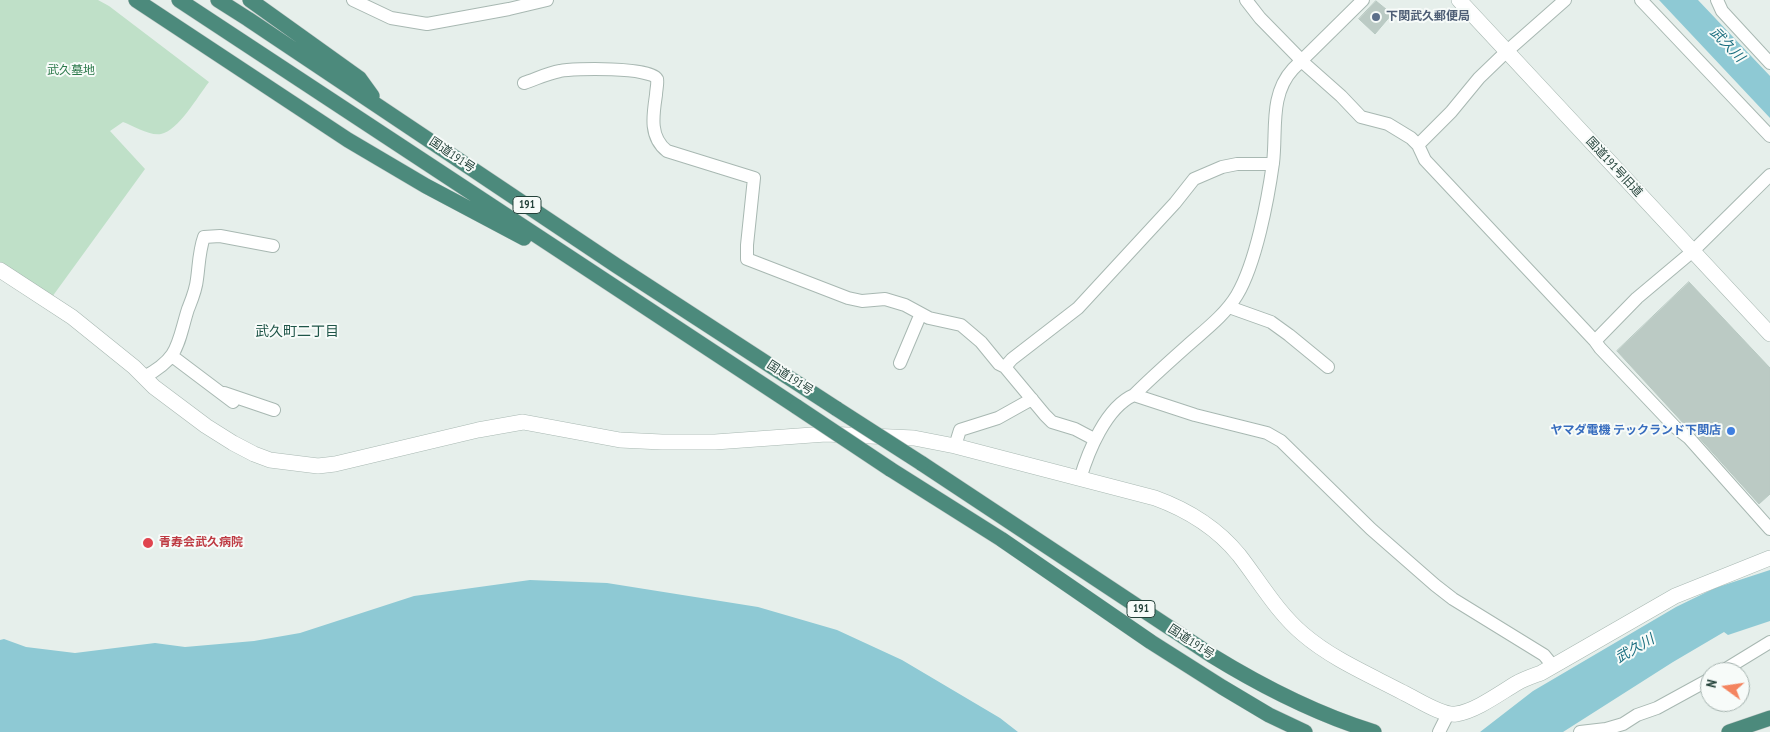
<!DOCTYPE html>
<meta charset="utf-8">
<style>
body{margin:0}
#map{position:relative;width:1770px;height:732px;overflow:hidden;background:#e6efeb;font-family:"PT Sans Narrow",sans-serif}
canvas{display:block}
.north{position:absolute;left:1700px;top:662px;width:50px;height:50px;box-sizing:border-box;background:#f7fbf9;border:1px solid #a3b1ad;border-radius:50%;rotate:284deg;font-size:14px;font-weight:700;line-height:20px;text-align:center;color:#24423a}
.north::after{content:'';display:block;margin:auto;width:18px;height:22px;background:#f4845f;clip-path:polygon(50% 0,100% 100%,50% 72%,0 100%)}
</style>
<div id="map">
<canvas width="1770" height="732"></canvas>
<div class="north">N</div>
</div>
<script>
const ctx = document.querySelector('canvas').getContext('2d');
ctx.lineJoin = 'round';
function fill(path, color) {
  ctx.fillStyle = color;
  ctx.fill(path, 'evenodd');
}
function trace(path, color, width, dash) {
  ctx.strokeStyle = color;
  ctx.lineWidth = width;
  ctx.lineCap = dash ? 'butt' : 'round';
  ctx.setLineDash(dash || []);
  ctx.stroke(path);
}
function drawText(font, color, halo, rows, align = 'center') {
  ctx.font = font + ' "PT Sans Narrow","Noto Sans JP",sans-serif';
  ctx.lineWidth = 4;
  ctx.setLineDash([]);
  ctx.textBaseline = 'middle';
  ctx.strokeStyle = halo;
  ctx.fillStyle = color;
  for (const [text, x, y, turn = 0] of rows) {
    ctx.save();
    ctx.translate(x, y);
    ctx.rotate((+turn || 0) * Math.PI / 180);
    ctx.textAlign = isNaN(turn) ? turn : align;
    if (halo) ctx.strokeText(text, 0, 0);
    ctx.fillText(text, 0, 0);
    ctx.restore();
  }
}
const green = new Path2D(`
 M0,0H98L109,6L209,82C198,96 178,131 161,134C149,136 134,126 123,122L110,131L145,169L52,297L0,262Z`);
const water = new Path2D(`
 M1659,0H1698L1770,76V118Z
 M1770,570V621L1728,635L1724,632L1673,662L1563,732H1480L1533,691L1676,607L1715,588Z
 M530,580L607,583L758,607L837,630L902,660L1000,718L1018,732H0V640L4,639L26,647L75,653L155,643L185,647L254,641L300,633L414,596Z`);
const building = new Path2D(`
 M1376,1L1392,14L1375,34L1359,19Z
 M1689,282L1770,368V494L1759,504L1695,433L1685,425L1617,351Z`);
const minor = new Path2D(`
 M353,0L391,18L427,24L509,9L547,0
 M1246,0L1260,18L1306,65L1341,96L1361,117L1388,124L1411,138L1418,145L1425,160L1595,341L1600,348L1675,427L1689,438L1770,529
 M1641,0L1770,136
 M1717,0L1722,11L1770,63
 M524,83C536,79 548,73 560,71C573,68 653,67 657,79C658,84 656,90 656,95C653,115 649,137 667,151L754,178L747,245V259L848,298L862,301L885,299L905,305L929,318L961,325L981,342L999,364L1005,367L1045,415L1052,422L1075,429L1094,439
 M1418,145L1451,112L1479,78L1506,52L1565,0
 M1229,307L1271,322L1289,335L1328,367
 M1595,341L1637,298L1693,251L1770,175
 M172,356L233,402
 M900,363L919,318L922,315
 M1005,367L1012,359L1078,308L1175,203L1194,179L1222,167L1237,164H1273
 M144,377C180,358 177,344 188,309C192,299 196,290 197,279C199,265 199,251 204,237L220,236L273,246
 M224,393L274,410
 M1134,395L1195,415L1267,433L1281,441L1371,529L1435,585L1453,599L1544,655L1553,666
 M955,446L960,430L998,418L1032,399
 M1080,479C1088,452 1106,407 1134,395C1151,378 1169,362 1187,346C1205,330 1225,315 1237,295C1256,263 1268,199 1273,163C1277,131 1269,95 1293,69L1363,0
 M1721,672L1770,642
 M1439,732L1448,714
 M1580,732L1606,729L1623,724L1637,715L1657,708L1710,679`);
const tertiary = new Path2D(`
 M1459,0L1770,334
 M0,270L72,317L134,367L154,387L206,426L233,443L254,454L270,460L318,466L335,464L478,430L523,422L620,440L662,442H715L826,434L914,438L955,446L1155,498C1188,510 1217,528 1239,555C1260,582 1277,612 1303,634C1332,659 1370,675 1404,693C1417,699 1442,716 1456,714C1476,711 1500,693 1517,683C1524,679 1533,676 1541,673L1675,596L1770,558`);
const trunk = new Path2D(`
 M136,0L348,140L426,186L524,238
 M179,0L797,407
 M218,0L248,19L617,266L837,409
 M250,0L359,78L372,96
 M921,463L1211,655C1263,687 1316,714 1374,732
 M890,469L1001,539L1151,642L1222,687L1269,715L1305,732
 M1729,732L1770,718`);
const trunkBridge = new Path2D(`
 M797,407L890,469
 M837,409L921,463`);
const markers = [
 [1376,17,5,"#5c6f8a"],
 [1731,431,5,"#3f7fe0"],
 [148,543,6,"#e0444e"]
];
const shields = [
 [527,205,28],
 [1141,609,28]
];
const shieldNames = [
 ["191",527,205],
 ["191",1141,609]
];
const serviceNames = [
 ["下関武久郵便局",1386,17]
];
const parkNames = [
 ["武久墓地",71,71]
];
const streetNames = [
 ["国道191号",452,155,34],
 ["国道191号旧道",1614,167,47],
 ["国道191号",790,378,33],
 ["国道191号",1191,642,33]
];
const shopNames = [
 ["ヤマダ電機 テックランド下関店",1721,431]
];
const healthNames = [
 ["青寿会武久病院",159,543]
];
const waterNames = [
 ["武久川",1727,45,46],
 ["武久川",1635,649,-30]
];
const neighbourhoodNames = [
 ["武久町二丁目",297,332]
];
fill(green, '#bfe0c8');
fill(water, '#8ec9d4');
fill(building, '#bbcac4');
trace(building, '#b8c9c2', 1);
trace(minor, '#a8b8b2', 14);
trace(tertiary, '#a8b8b2', 16);
trace(trunk, '#c2cac8', 16);
trace(minor, '#fff', 12);
trace(tertiary, '#fff', 15);
trace(trunk, '#4c8a7c', 15);
trace(trunkBridge, '#c2cac8', 16, []);
trace(trunkBridge, '#4c8a7c', 15);
for (const [x, y, r, color] of markers) {
  const dot = new Path2D();
  dot.arc(x, y, r, 0, 2 * Math.PI);
  ctx.fillStyle = color;
  ctx.fill(dot);
  trace(dot, '#f7fbf9', 2);
}
for (const [x, y, w] of shields) {
  const box = new Path2D();
  box.roundRect(x - w / 2, y - 8.5, w, 17, 4);
  ctx.fillStyle = '#f7fbf9';
  ctx.fill(box);
  trace(box, '#24423a', 1);
}
drawText('bold 11px', '#24423a', null, shieldNames);
drawText('bold 12px', '#4e5e75', '#f7fbf9', serviceNames, 'left');
drawText('12px', '#2d7a4b', '#f7fbf9', parkNames);
drawText('12px', '#24423a', '#f7fbf9', streetNames);
drawText('bold 12px', '#366cbe', '#f7fbf9', shopNames, 'right');
drawText('bold 12px', '#be3a42', '#f7fbf9', healthNames, 'left');
drawText('italic 14px', '#1c6f80', '#f7fbf9', waterNames);
drawText('14px', '#1f5548', '#f7fbf9', neighbourhoodNames);
</script>
